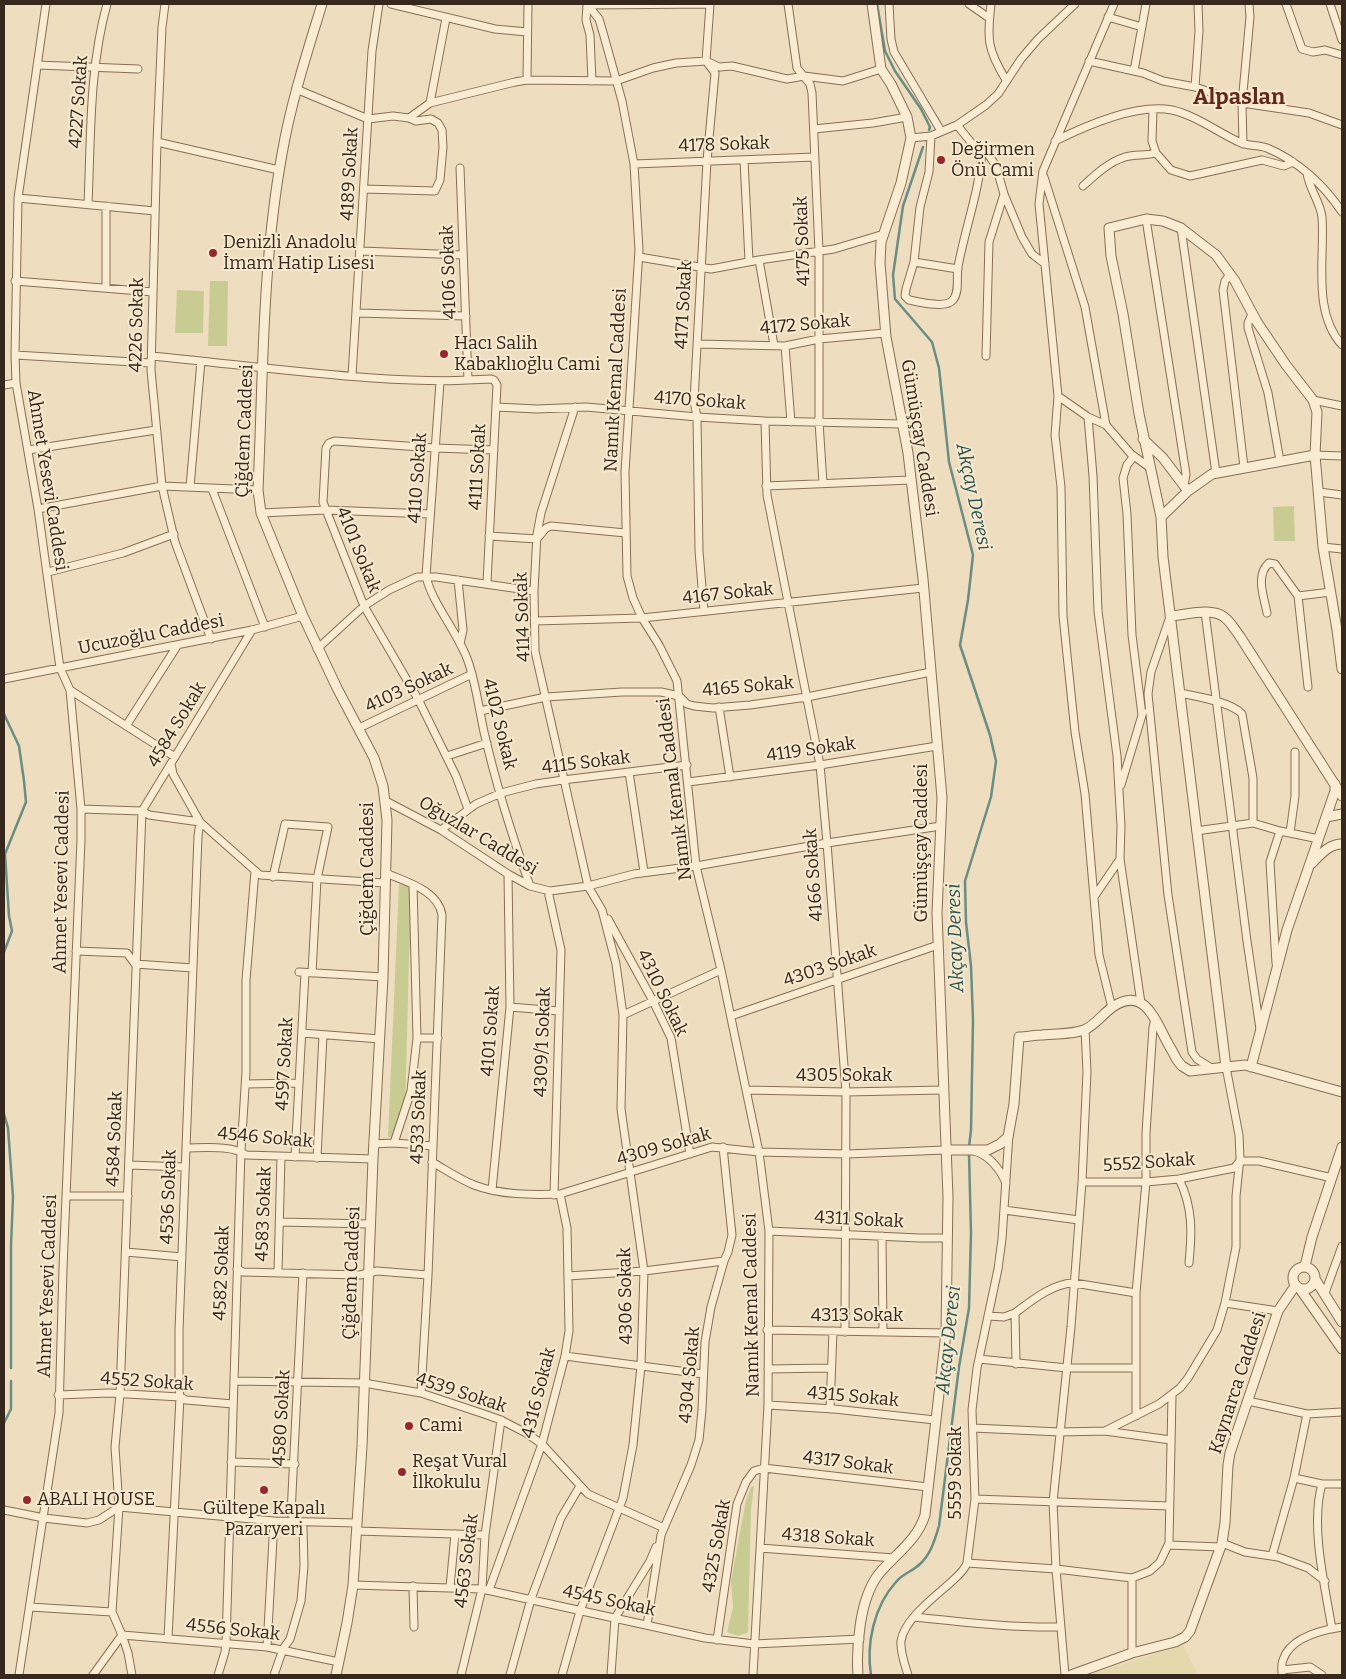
<!DOCTYPE html>
<meta charset="utf-8">
<style>
body{margin:0}
#map{position:relative;width:1346px;height:1679px;overflow:hidden;background:#eedebf;font-family:Bitter,serif}
canvas{display:block}
.frame{position:absolute;inset:0;border:5px solid #36281c;pointer-events:none}
</style>
<div id="map">
<canvas width="1346" height="1679"></canvas>
<div class="frame"></div>
</div>
<script>
const ctx = document.querySelector('canvas').getContext('2d');
ctx.lineJoin = 'round';
function fill(path, color) {
  ctx.fillStyle = color;
  ctx.fill(path, 'evenodd');
}
function trace(path, color, width, dash) {
  ctx.strokeStyle = color;
  ctx.lineWidth = width;
  ctx.lineCap = dash ? 'butt' : 'round';
  ctx.setLineDash(dash || []);
  ctx.stroke(path);
}
function drawText(font, color, halo, rows, align = 'center') {
  ctx.font = font + ' Bitter,serif';
  ctx.lineWidth = 4;
  ctx.setLineDash([]);
  ctx.textBaseline = 'middle';
  ctx.strokeStyle = halo;
  ctx.fillStyle = color;
  for (const [text, x, y, turn = 0] of rows) {
    ctx.save();
    ctx.translate(x, y);
    ctx.rotate((+turn || 0) * Math.PI / 180);
    ctx.textAlign = isNaN(turn) ? turn : align;
    if (halo) ctx.strokeText(text, 0, 0);
    ctx.fillText(text, 0, 0);
    ctx.restore();
  }
}
const farmland = new Path2D(`
 M1183,1645L1196,1671L1195,1675H1089Z`);
const green = new Path2D(`
 M210,281H228L227,346H208Z
 M177,290L204,291L203,333H175Z
 M1294,506L1295,541H1274L1273,507Z
 M399,884L407,886L412,892V906L409,957L405,1115L400,1138L388,1137Z
 M754,1486L751,1509L748,1631L747,1633L738,1636L727,1632L733,1607L731,1581L746,1500L751,1487Z`);
const stream = new Path2D(`
 M877,4L885,51L895,71L921,109L930,127L929,130
 M923,147L903,206L893,275L895,299L932,342L939,368L949,462L973,555L968,600L960,645L990,735L996,761L991,797L965,881L966,922L971,966L973,1020L971,1130L969,1147
 M4,714L19,746L24,781L26,802L5,854L9,916L12,931L4,952
 M4,1114L8,1128L13,1197L11,1245V1368
 M4,1423L11,1409V1381
 M871,1675C866,1644 874,1606 896,1582C902,1574 913,1571 920,1564C931,1554 935,1539 939,1526L959,1367L969,1308L971,1233L969,1153`);
const minor = new Path2D(`
 M165,4L162,27L157,142L151,370L162,486L175,542L211,639
 M391,4L495,29L527,32
 M587,4L599,19L604,36L622,101L634,164L639,250L625,472L627,576L633,598L642,618L659,645L677,681L696,866L721,970L759,1152L769,1231L768,1405L753,1675
 M788,4L797,68L810,84L812,93L819,251V422L823,483
 M889,4L891,39L894,52L941,131
 M969,4L989,18
 M991,4C987,39 987,49 1006,80
 M1286,4L1302,49L1313,52L1325,50L1342,55
 M1330,4L1342,40
 M1108,17L1142,27
 M1089,61L1143,73L1163,81L1195,87L1242,103L1309,113L1342,125
 M37,65L138,69
 M1134,71L1146,4
 M527,80L528,4
 M592,81L590,35L586,20L587,5L710,4
 M1195,87L1199,31L1198,4
 M296,89L368,119L393,116L409,118L430,103L515,82L527,80L616,81L653,68L676,63L706,61L719,67L732,66L787,79L804,76L843,81L881,69
 M430,103L446,18
 M1153,109L1152,141L1156,153L1171,170L1190,176L1262,160L1284,166L1293,162
 M957,125L974,146L988,154L996,166L1004,194L1022,237L1032,254L1045,264
 M814,129L873,123L907,117
 M931,136L929,172L920,207L914,262L906,289L905,296L909,300C919,302 946,309 953,300C960,291 956,278 958,267C965,228 980,190 982,150
 M911,138L931,136L957,125L986,105L998,94L1021,59L1038,39L1075,4
 M1055,141C1085,126 1137,103 1172,110C1195,115 1219,133 1241,143C1249,146 1259,145 1267,148C1298,161 1324,185 1342,212
 M157,142L279,170
 M1243,144L1242,103L1250,17L1249,4
 M744,160L749,261
 M634,164L815,157
 M1307,173C1309,189 1320,201 1322,217C1325,258 1312,312 1342,345
 M1044,177L1085,307L1106,425
 M1083,186C1096,174 1109,162 1125,157C1135,154 1146,156 1156,153
 M364,189L435,191L440,180L443,147L442,130L438,123L431,119L416,121L409,118
 M18,198L155,211
 M88,204C91,137 89,69 107,4
 M106,206V288
 M1146,219L1186,474L1184,486
 M1181,228L1216,473
 M361,251L463,255
 M639,257L711,269L759,260L834,249L884,234
 M759,260L774,345
 M914,262L958,269
 M1230,274L1225,281L1223,290L1244,467
 M15,281L153,292
 M357,313L466,316
 M1252,314L1248,323V328L1268,393L1280,461
 M697,344L785,346L819,339L885,333
 M785,346L791,422
 M15,355L151,363
 M152,356C225,363 298,373 372,378C404,380 436,382 468,380L460,168
 M986,356L989,242L1004,194
 M352,376L372,51L379,4
 M468,380L491,379L494,380L497,385L487,583
 M440,382L426,576C431,602 459,634 468,661C476,684 479,709 484,732C496,784 512,836 530,886
 M4,385L16,383
 M1058,396L1088,417L1106,425L1131,454L1149,467
 M1313,400L1342,406
 M496,407L537,409L586,407L697,417L765,421L902,424
 M575,407L541,513L537,534L534,591L535,651L588,886L602,910L616,964L623,1015
 M1088,417L1093,476L1098,611L1117,756L1121,826L1120,859L1141,1003
 M765,421L767,495L820,765L827,843L846,1092L845,1332
 M28,450L156,430
 M1315,455L1342,456
 M1134,456L1127,465L1123,478L1127,514L1132,635L1142,715
 M766,486L911,480
 M190,487L201,361
 M212,489L265,627
 M1319,492L1342,495
 M38,509L162,486L258,490
 M261,513L326,510L430,514
 M489,536L537,539L546,528L551,526L626,533
 M1323,547L1342,549
 M48,572L123,553L174,534
 M458,580L463,630L460,644
 M1298,596L1308,687
 M704,611L699,551L697,417L694,401L707,161L715,73L706,61L710,4
 M1205,612L1247,941L1260,1029
 M1267,613C1264,597 1255,575 1269,563L1275,564L1298,596L1331,592
 M1170,617L1151,672L1148,694L1168,895L1192,1052L1197,1059L1213,1069
 M535,621L642,618L923,588
 M317,649L364,606L389,590L417,577H436L534,591
 M4,679L252,630L303,616
 M70,690L175,757
 M1180,693C1195,696 1232,702 1242,714L1253,778V823
 M719,707L730,777
 M480,711L546,697L622,692H661L679,696L687,704L694,706L713,708L750,705L807,697L931,672
 M126,726L177,646
 M359,728L472,674
 M447,756L487,743
 M629,772L644,872
 M688,782L820,765L937,746
 M1121,785L1143,712
 M386,801L441,830L508,874L530,886L550,891L588,886L634,874L696,866L827,843L941,826
 M81,809L142,811L149,815L200,822L260,875L385,883
 M468,809L456,776L418,699L364,606L326,510L323,502L326,448L329,443L335,441L435,448L494,450
 M441,830L476,804L501,793L536,784L563,780L687,765
 M1196,831L1253,823L1280,831L1319,839
 M1290,833L1295,796V752
 M386,873C406,882 438,890 442,915L428,1275L421,1393
 M273,877L285,824L328,827L317,879L312,973
 M548,891L561,950L554,1195
 M1094,897L1120,859
 M608,919L653,1001L671,1038L690,1154
 M76,951L127,953L135,964L193,968
 M1276,963L1270,862L1280,831
 M299,972L383,977
 M510,1007L559,1011
 M1112,1008L1099,955L1085,794L1075,732L1063,616L1061,487L1055,435L1058,396L1039,204L1043,171L1114,4
 M731,1016L938,945
 M302,1033L380,1039
 M417,1038H438
 M246,1084L299,1083
 M746,1090L846,1092L943,1090
 M394,1143L411,1091L417,1038L413,885
 M373,1144L394,1143L433,1146
 M186,1148C203,1148 233,1145 246,1155L373,1159
 M974,1151C989,1155 1000,1169 1006,1183
 M295,1157L305,973
 M317,1158L323,1035
 M432,1162C446,1170 459,1179 474,1185C500,1195 532,1195 560,1194L712,1147L759,1152L847,1154L945,1150
 M129,1165L185,1167
 M1179,1179C1193,1207 1192,1233 1189,1263
 M1082,1182H1146L1179,1179L1234,1168L1240,1161H1259L1332,1178
 M492,1190L510,1007L508,874
 M66,1196H128
 M1004,1210L1079,1220
 M280,1222L370,1224
 M769,1231L919,1238H948
 M882,1236L883,1331
 M126,1252L182,1257
 M237,1269L243,1272L360,1275L377,1271L428,1275
 M278,1272L281,1157
 M568,1276L644,1271L724,1261L728,1252L732,1235L723,1147
 M1325,1293L1342,1246
 M1225,1303L1278,1311
 M988,1316L1004,1317L1015,1313
 M767,1330L946,1333
 M565,1356L703,1374
 M979,1359L1067,1368H1136
 M1016,1364L1015,1313C1031,1301 1053,1283 1074,1283L1136,1293
 M768,1369L831,1368
 M234,1381L364,1383L421,1393L484,1414L501,1420L526,1433L542,1444L588,1494L664,1528
 M58,1395L109,1393L180,1397L186,1400L233,1404
 M1248,1401L1307,1414L1342,1412
 M768,1405L834,1409L935,1420
 M830,1409L833,1331
 M1136,1416V1293L1146,1182V1133L1153,1027L1155,1019
 M973,1428L1060,1432L1105,1431L1159,1404L1180,1388L1188,1378L1217,1330L1225,1303L1236,1247V1196L1240,1158L1239,1135L1226,1067
 M1105,1431L1171,1440
 M231,1462L295,1464
 M1294,1478L1322,1484
 M975,1499L1169,1506
 M4,1510L44,1518L87,1523L99,1520L119,1507L274,1521L357,1523
 M357,1531L485,1535
 M1222,1543L1245,1552L1278,1557L1308,1568L1325,1581
 M1168,1545L1221,1547
 M760,1548L894,1558
 M1272,1556L1294,1478L1307,1414
 M967,1563L1056,1569L1132,1578L1150,1571L1160,1562L1169,1543L1172,1395
 M353,1585L482,1589L705,1638L754,1644L860,1639
 M413,1586L414,1627
 M450,1587L455,1534
 M489,1590L542,1444L565,1356L569,1331L567,1228L560,1194
 M30,1607L112,1612
 M914,1617C963,1622 1011,1628 1061,1627
 M647,1625L661,1535L691,1465L699,1440L702,1410L705,1342L711,1307L724,1261
 M1332,1629C1325,1586 1310,1526 1322,1484H1342
 M168,1638L180,1397L179,1387V1330L198,836L200,822L173,774L171,764
 M717,1640L737,1504L746,1482L754,1471L764,1468L928,1487
 M267,1647L274,1521
 M1132,1653V1578
 M1282,1670L1310,1667L1322,1675
 M19,1675L59,1413L63,1268L81,840V809L70,690L60,668L38,509L16,383L15,355L18,198L46,4
 M93,1675L122,1635L267,1647L339,1662
 M132,1675L128,1653L122,1635L112,1612L119,1507L115,1447L120,1394L142,811L252,630
 M218,1675L225,1652L226,1643L241,1151L246,1072V980L255,871
 M274,1675L283,1649L290,1639L301,1601L304,1566L303,1527L291,1514L303,1273
 M461,1675L482,1589L485,1535L501,1420
 M510,1675L531,1599L561,1518L580,1486
 M562,1675L580,1611L623,1498L633,1445L641,1366L644,1271L621,1109L623,1015L721,970
 M611,1675L615,1618L650,1561L656,1547
 M908,1675C905,1665 900,1652 901,1641C904,1620 934,1597 949,1584C955,1578 964,1572 967,1563L975,1499L972,1410L977,1368L998,1269L1002,1239L1009,1134
 M1065,1675L1056,1569L1053,1502L1071,1327L1082,1182L1087,1072L1085,1029
 M1282,1675C1282,1670 1281,1664 1283,1660C1290,1637 1322,1630 1342,1627`);
const tertiary = new Path2D(`
 M322,4C307,53 291,102 282,154C262,264 263,378 258,490L261,513L303,616L337,688L374,758L383,786L387,820L383,977L373,1159L362,1446L353,1585L347,1623L336,1675
 M1143,439L1163,458L1188,491
 M1161,517L1188,491L1212,474L1315,455
 M1170,616C1186,615 1211,607 1224,617C1230,621 1235,630 1239,635L1342,796
 M1326,817L1342,814
 M1312,863C1321,854 1329,844 1342,844
 M1226,1067L1163,557L1161,517L1139,414L1123,314L1111,256L1109,228L1146,219L1163,221L1181,228L1216,255L1235,281L1257,322L1286,365L1313,400L1317,412L1315,455L1323,547L1337,630L1342,669
 M1251,1067L1287,930L1326,817L1335,791V784
 M945,1150H988L1000,1144L1008,1137L1014,1104L1019,1037C1027,1037 1034,1035 1042,1035C1057,1033 1070,1035 1084,1030C1096,1025 1103,1013 1114,1006C1142,988 1154,1016 1164,1036C1168,1044 1173,1052 1177,1060L1182,1066L1190,1071L1245,1065L1342,1092
 M1305,1266L1312,1237L1342,1147
 M1293 1278a11 11 0 1 1 22 0a11 11 0 1 1-22 0Z
 M1315,1279L1342,1322
 M1300,1289L1342,1349
 M858,1675C856,1646 860,1599 878,1575C895,1554 917,1541 925,1515L946,1333L948,1197L937,913L942,798L923,579L908,453L886,337L880,263L881,242L901,183L911,138L907,117L891,84L881,69L872,4
 M1071,1675L1132,1653L1175,1642L1185,1637L1190,1631L1222,1543L1225,1523L1228,1465L1230,1453L1278,1311L1295,1286`);
const markers = [
 [941,160,5,"#97272c"],
 [213,253,5,"#97272c"],
 [444,354,5,"#97272c"],
 [409,1426,5,"#97272c"],
 [402,1472,5,"#97272c"],
 [264,1490,5,"#97272c"],
 [27,1500,5,"#97272c"]
];
const streetNames = [
 ["4227 Sokak",79,102,-86],
 ["4178 Sokak",724,145,-2],
 ["4189 Sokak",350,174,-87],
 ["4175 Sokak",803,241,-92],
 ["4106 Sokak",449,272,-92],
 ["4171 Sokak",684,305,-87],
 ["4226 Sokak",137,325,-89],
 ["4172 Sokak",805,325,-5],
 ["Namık Kemal Caddesi",616,380,-87],
 ["4170 Sokak",700,401,4],
 ["Çiğdem Caddesi",245,431,-88],
 ["Gümüşçay Caddesi",919,438,81],
 ["4111 Sokak",478,467,-87],
 ["4110 Sokak",418,478,-86],
 ["Ahmet Yesevi Caddesi",47,480,81],
 ["4101 Sokak",358,550,68],
 ["4167 Sokak",728,594,-6],
 ["4114 Sokak",523,617,-92],
 ["Ucuzoğlu Caddesi",151,635,-11],
 ["4165 Sokak",748,687,-5],
 ["4103 Sokak",409,688,-25],
 ["4102 Sokak",499,724,76],
 ["4584 Sokak",177,725,-59],
 ["4119 Sokak",811,750,-8],
 ["4115 Sokak",586,763,-7],
 ["Namık Kemal Caddesi",675,789,-97],
 ["Oğuzlar Caddesi",478,836,31],
 ["Gümüşçay Caddesi",922,843,-90],
 ["Çiğdem Caddesi",368,869,-90],
 ["4166 Sokak",814,875,-94],
 ["Ahmet Yesevi Caddesi",62,882,-89],
 ["4303 Sokak",830,966,-19],
 ["4310 Sokak",662,993,64],
 ["4101 Sokak",491,1031,-86],
 ["4309/1 Sokak",543,1042,-88],
 ["4597 Sokak",285,1064,-87],
 ["4305 Sokak",844,1076],
 ["4533 Sokak",419,1117,-88],
 ["4546 Sokak",265,1138,5],
 ["4584 Sokak",115,1139,-88],
 ["4309 Sokak",664,1147,-16],
 ["5552 Sokak",1149,1163,-4],
 ["4536 Sokak",169,1197,-88],
 ["4583 Sokak",264,1214,-88],
 ["4311 Sokak",859,1220,3],
 ["4582 Sokak",222,1273,-88],
 ["Çiğdem Caddesi",352,1273,-88],
 ["Ahmet Yesevi Caddesi",48,1286,-88],
 ["4306 Sokak",626,1296,-91],
 ["Namık Kemal Caddesi",752,1305,-91],
 ["4313 Sokak",857,1316],
 ["4304 Sokak",690,1375,-85],
 ["4552 Sokak",147,1382,4],
 ["Kaynarca Caddesi",1238,1383,-72],
 ["4539 Sokak",461,1393,18],
 ["4316 Sokak",539,1393,-76],
 ["4315 Sokak",853,1397,5],
 ["4580 Sokak",282,1418,-87],
 ["4317 Sokak",848,1463,7],
 ["5559 Sokak",956,1473,-90],
 ["4318 Sokak",828,1538,4],
 ["4325 Sokak",717,1546,-80],
 ["4563 Sokak",467,1561,-83],
 ["4545 Sokak",609,1601,12],
 ["4556 Sokak",233,1630,6]
];
const poiNames = [
 ["Değirmen",951,150],
 ["Önü Cami",951,171],
 ["Denizli Anadolu",223,243],
 ["İmam Hatip Lisesi",223,264],
 ["Hacı Salih",454,344],
 ["Kabaklıoğlu Cami",454,365],
 ["Cami",419,1426],
 ["Reşat Vural",412,1462],
 ["İlkokulu",412,1483],
 ["ABALI HOUSE",37,1500],
 ["Gültepe Kapalı",264,1509,"center"],
 ["Pazaryeri",264,1530,"center"]
];
const waterNames = [
 ["Akçay Deresi",973,497,78],
 ["Akçay Deresi",956,938,-92],
 ["Akçay Deresi",949,1340,-84]
];
const districtNames = [
 ["Alpaslan",1239,98]
];
fill(farmland, '#e4d9ad');
fill(green, '#c8cc93');
trace(stream, '#6a8e83', 2.5);
trace(minor, '#876f57', 9);
trace(tertiary, '#876f57', 11);
trace(minor, '#f9ecd2', 7);
trace(tertiary, '#f9ecd2', 9);
for (const [x, y, r, color] of markers) {
  const dot = new Path2D();
  dot.arc(x, y, r, 0, 2 * Math.PI);
  ctx.fillStyle = color;
  ctx.fill(dot);
  trace(dot, '#f6e9cf', 2);
}
drawText('18px', '#36281c', '#f6e9cf', streetNames);
drawText('18px', '#36281c', '#f6e9cf', poiNames, 'left');
drawText('italic 19px', '#2b5652', '#f6e9cf', waterNames);
drawText('bold 22px', '#64271b', '#f6e9cf', districtNames);
</script>
